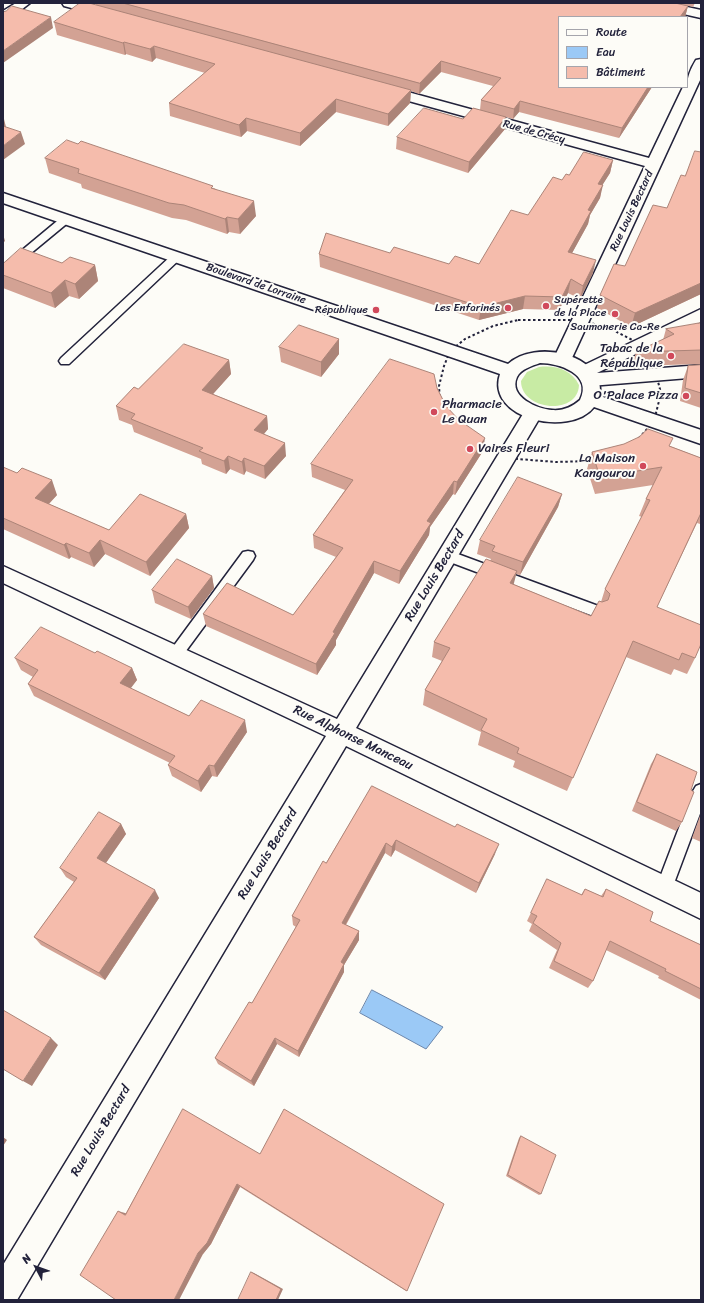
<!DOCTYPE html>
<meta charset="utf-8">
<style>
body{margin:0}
#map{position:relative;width:704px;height:1303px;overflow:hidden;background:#fdfcf7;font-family:Sriracha,sans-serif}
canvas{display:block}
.frame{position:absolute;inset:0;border:4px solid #22223b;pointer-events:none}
.legend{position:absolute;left:558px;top:16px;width:130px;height:72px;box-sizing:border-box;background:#fdfcf7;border:1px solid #a5a5ac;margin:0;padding:5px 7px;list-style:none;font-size:12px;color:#22223b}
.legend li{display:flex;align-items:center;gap:8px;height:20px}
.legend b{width:20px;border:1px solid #a5a5ac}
.north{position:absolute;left:16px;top:1247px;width:40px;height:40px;-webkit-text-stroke:3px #fdfcf7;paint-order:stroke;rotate:311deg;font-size:11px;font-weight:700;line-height:16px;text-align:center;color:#22223b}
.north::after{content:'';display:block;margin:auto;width:14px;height:18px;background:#22223b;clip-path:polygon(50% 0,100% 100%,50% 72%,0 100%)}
</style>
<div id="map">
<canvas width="704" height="1303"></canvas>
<div class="frame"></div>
<ul class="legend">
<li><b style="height:5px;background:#fdfcf7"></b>Route</li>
<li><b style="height:11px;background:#9bc9f6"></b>Eau</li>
<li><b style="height:11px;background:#f5bcac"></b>Bâtiment</li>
</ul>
<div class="north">N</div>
</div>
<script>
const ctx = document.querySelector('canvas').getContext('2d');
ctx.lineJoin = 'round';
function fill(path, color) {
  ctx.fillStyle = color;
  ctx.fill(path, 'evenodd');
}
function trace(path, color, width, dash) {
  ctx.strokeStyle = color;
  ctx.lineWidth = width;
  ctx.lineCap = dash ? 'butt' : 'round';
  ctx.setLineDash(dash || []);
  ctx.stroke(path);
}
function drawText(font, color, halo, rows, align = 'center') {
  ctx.font = font + ' Sriracha,sans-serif';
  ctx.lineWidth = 4;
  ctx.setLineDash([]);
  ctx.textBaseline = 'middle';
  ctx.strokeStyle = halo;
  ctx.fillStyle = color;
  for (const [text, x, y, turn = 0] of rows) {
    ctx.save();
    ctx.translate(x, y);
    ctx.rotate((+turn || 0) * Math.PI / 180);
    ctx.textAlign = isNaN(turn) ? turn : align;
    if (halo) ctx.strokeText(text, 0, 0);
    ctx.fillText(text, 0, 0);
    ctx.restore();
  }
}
const green = new Path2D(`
 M539,367C555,365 571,369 579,385C578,416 521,411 521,381L527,372Z`);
const water = new Path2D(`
 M372,990L443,1027L426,1049L360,1013Z`);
const path = new Path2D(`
 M518,320H581L613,330L640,344L656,374L661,393L654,421L640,437L620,454L590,461L556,462L505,458L481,443L456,424L440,401L439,386L444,366L450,351L465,339L493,326Z`);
const service = new Path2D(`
 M66,216L70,217L71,219L70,221L7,273L3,274V266L62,217Z
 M176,254L181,257L180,259L69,364H61L59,361L61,358L172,255Z
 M447,550L601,607L603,611L601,615L596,617L442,559L440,555L442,551Z
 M248,551L253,552L255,556L253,560L180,659L175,661L170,659L168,655L170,651L243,552Z
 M701,784V811L670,894L664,896L658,894L656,888L693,791L696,786Z`);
const minor = new Path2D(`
 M16,3H30L8,20L3,21V11Z
 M62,3H82L109,10L111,13L109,16L105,17L64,6Z
 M646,3H669L701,10V18L648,6Z
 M701,59V78L571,360L568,364L562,366L556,364L553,360L645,166L376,92L374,89L376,86L381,85L386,86L649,158L683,87H687C687,77 691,68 696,60Z
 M701,309V322L597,373L701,365V377L590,386L584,384L581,380L582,378L578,376L575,372L578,368Z
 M533,407L540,409L542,414L356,728L701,893V919L346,746L17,1300H3V1265L326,736L3,583V566L337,719L526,409Z`);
const secondary = new Path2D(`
 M3,193L508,364C534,339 605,353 600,396L701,430V444L594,407C570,438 485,419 500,374L3,203ZM540,363C559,363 593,374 580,400C572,407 563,411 552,410C538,409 508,397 517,377C521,369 532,366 540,363Z`);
const wall = new Path2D(`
 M96,3H675L688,6L685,17H559V87H652L619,138L519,112L513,119L506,117L505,129L468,173L396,149L397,137L463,119L480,110L481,100L493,86L441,72L419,94L411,91L410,103L388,126L336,112L300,146L247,131L241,137L170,116L169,103L205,73L156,58L152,62L126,54L125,55L57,35L54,22L96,5Z
 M676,3H695L693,7Z
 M701,152V294L631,327L597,308L600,295L625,266L667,208L685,176Z
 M45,158L214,188L256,216L240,234L229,232L227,234L186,220L172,218L82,188L81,184L49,173Z
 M613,160L610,173L602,185L600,198L590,215L588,224L572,253L593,273L580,299L568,293L559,310L523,309L479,320L320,267L319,254L390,253L449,264H479L528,215L562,180L569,175Z
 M62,263L95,265L98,281L79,299L69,296L55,308L3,288V264Z
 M701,323V364L632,366L636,352L663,340L666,329Z
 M339,339V354L321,377L281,362L279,347Z
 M229,360L231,374L213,394L267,416L268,429L264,434L286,456L265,479L246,471L244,475L230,469L226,474L202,464L201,459L134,432L132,425L119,420L116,406L138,389Z
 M701,365V408L680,401L683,380L688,366Z
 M437,388L446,406L483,451L455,495L453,494L430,527L429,535L399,584L374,573L336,640V645L317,675L206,626L203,614L293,615L336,557L314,548L313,535L345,490L312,477L311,464Z
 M670,446L701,458V523L700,524L697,523L657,607L695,658L687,674L674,669L671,675L626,657L567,791L513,767L515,761L478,745L481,732L423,705L425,690L442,661L432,657L434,642L490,561L491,559L477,554L480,540L562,494L558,507L520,575L516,574L513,584L591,616L601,602L605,589L642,517L639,516L646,499L653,485L595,494L587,469L592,452Z
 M3,467L57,495L49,504L109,530L186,514L189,528L150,576L105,554L94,567L71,557L69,559L3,529Z
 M212,576L214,588L191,619L155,603L152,590Z
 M95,653L132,668L137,680L130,688L189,716L247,732L217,777L212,776L201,792L172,776L168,765L170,763L34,696L28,684L33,677L21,670L15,658Z
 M657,754L691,790L682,822L676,831L632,811L651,764Z
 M372,786L495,854L476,893L395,850L391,857L385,853L346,925L359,931V940L344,965V972L299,1057L277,1044L254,1086L218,1064L215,1058L252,1003L296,927L293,925L292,916L326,863Z
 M701,813V842L692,838Z
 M121,824L126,834L106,863L159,898L105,980L41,945L34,937L74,882L66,877L60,868Z
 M547,879L581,895L585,889L601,896L606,889L650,921L701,945V1000L658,978L659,976L606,950L593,981L588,988L549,968L557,950L529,931L532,924L527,921Z
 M183,1109L407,1291H406L240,1187L211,1244L203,1254L80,1275L125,1213H126Z
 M521,1136L541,1194L539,1195L506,1176L519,1138Z`);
const shadedWall = new Path2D(`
 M688,6L685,17H680Z
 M51,17L53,28L3,63V51Z
 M124,42L126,54L125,55L123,43Z
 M154,46L156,58L152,62L150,49Z
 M441,61V72L419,94L420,83Z
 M648,87H652L619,138L622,128Z
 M411,90L410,103L388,126V114Z
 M336,99V112L300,146V133Z
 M520,101L519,112L513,119L514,109Z
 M506,117L505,129L468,173L469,162Z
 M246,118L247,131L241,137L239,125Z
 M4,119L7,131L3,134V120Z
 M21,132L25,144L3,160V146Z
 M613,160L610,173L595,197L598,184Z
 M603,185L600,198L590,215L588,224L565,266L568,252L588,210Z
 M254,201L256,216L240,234L238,219Z
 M227,217L229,232L227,234L225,219Z
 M3,234L5,241L3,243Z
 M596,260L593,273L580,299L583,286Z
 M95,265L98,281L79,299L75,284Z
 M571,279L568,293L559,310L562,297Z
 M65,280L69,296L55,308L51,293Z
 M701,283V294L631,327L635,313Z
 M525,296L523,309L479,320L481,307Z
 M339,339V354L321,377V362Z
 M229,360L231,374L205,403L202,390Z
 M267,416L268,429L256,443L254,430Z
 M485,438L483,451L455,495L457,482Z
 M285,443L286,456L265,479L264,466Z
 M228,456L230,469L226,474L224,461Z
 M244,458L246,471L244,475L242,462Z
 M52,480L57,495L41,512L35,498Z
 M454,481L453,494L430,527L429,535L399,584L400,571L427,521Z
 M562,494L558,507L520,575L523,562Z
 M186,514L189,528L150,576L146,562Z
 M100,540L105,554L94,567L89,553Z
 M66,543L71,557L69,559L64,545Z
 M374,561V573L336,640V645L317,675L316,664L333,632Z
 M517,571L513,587L510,583Z
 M212,576L214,588L191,619L188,607Z
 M132,668L137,680L125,696L120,683Z
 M245,720L247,732L217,777L214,766Z
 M209,765L212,776L201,792L198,781Z
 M121,824L126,834L103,867L97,858Z
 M396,840L395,850L391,857L392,847Z
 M386,843L385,853L342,931V923Z
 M499,844L495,854L476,893L479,883Z
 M155,890L159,898L105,980L99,973Z
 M359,931V940L344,965V972L299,1057L298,1051L341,962Z
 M51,1038L58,1045L32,1086L23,1081Z
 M275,1038L277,1044L254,1086L251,1081Z
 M3,1137L7,1140L3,1146Z
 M237,1184L240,1187L211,1244L203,1254L179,1300H174L198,1253Z
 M118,1211L125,1213L131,1217L125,1215Z
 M251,1272L254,1273L283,1289L278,1300H276Z`);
const building = new Path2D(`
 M80,3H89L411,90L388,114L336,99L300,133L246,118L239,125L169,103L215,64L154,46L150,49L124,42L123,43L54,22Z
 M123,3H675L688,6L680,17H559V87H648L622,128L520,101L514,109L481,100L501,78L441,61L420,83Z
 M12,6L51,17L3,51V12L6,11Z
 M424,108L463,119L473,108L506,117L469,162L397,137Z
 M3,126L21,132L3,146Z
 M67,140L78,144L81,141L213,186L211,188L254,201L238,219L227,217L225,219L184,205L169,203L78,173L79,169L45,158Z
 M695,151L701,152V283L635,313L600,295L614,264L625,266L653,205L667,208L681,175L685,176Z
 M584,152L613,160L598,184L603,185L588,210L591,211L568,252L596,260L583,286L571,279L562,297L525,296L481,307L319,254L326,233L390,253L394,247L449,264L455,256L479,264L511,210L528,215L553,177L562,180L566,174L569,175Z
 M21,248L62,263L70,257L95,265L75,284L65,280L51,293L3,275V264Z
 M701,323V350L636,352L674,334L666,329Z
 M299,325L339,339L321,362L279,347Z
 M184,344L229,360L202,390L267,416L254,430L285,443L264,466L244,458L242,462L228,456L224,461L199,451L203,448L131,419L135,414L116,406L134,387L138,389Z
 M390,359L434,374L437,388L446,406L459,420L485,438L457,482L454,481L427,521L431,523L400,571L374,561L333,632L335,633L316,664L203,614L227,583L293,615L343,548L313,535L353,480L311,464Z
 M701,365V393L685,388L688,366Z
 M648,429L673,438L669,446L701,458V513L657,607L701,625V644L695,658L682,653L679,660L633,641L573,778L517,753L519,748L481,730L487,719L425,690L450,648L434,642L486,559L517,571L510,583L591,616L599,601L602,602L608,600L610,594L605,589L650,500L646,499L662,467L600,477L592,452L624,444L639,437Z
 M3,467L17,473L22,468L52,480L35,498L109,530L140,494L186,514L146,562L100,540L89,553L66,543L64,545L3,518Z
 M518,477L562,494L523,562L492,551L495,546L480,540Z
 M177,559L212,576L188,607L152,590Z
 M41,627L95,653L97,651L132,668L120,683L189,716L201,700L245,720L214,766L209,765L198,781L168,765L175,756L28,684L38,670L15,658Z
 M657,754L697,772L691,790L694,792L682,822L637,802Z
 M372,786L455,827L457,824L499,844L479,883L396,840L392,847L386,843L342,923L359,931L341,962L344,964L298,1051L275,1038L251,1081L215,1058L249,1002L252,1003L300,920L292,916L323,861L326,863Z
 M99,812L121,824L97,858L155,890L99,973L34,937L77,878L60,868Z
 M547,879L582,895L585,889L603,897L606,889L653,912L650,921L701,945V989L665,971L666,969L610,941L593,981L554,961L561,943L533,923L537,916L531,913Z
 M3,1010L51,1038L23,1081L3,1069Z
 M183,1109L260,1154L284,1109L444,1204L407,1291L237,1184L207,1243L198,1253L174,1300H116L80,1275L118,1211L125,1215Z
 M521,1136L556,1155L541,1194L508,1175Z
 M251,1272L281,1289L276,1300H238Z`);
const markers = [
 [546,306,4,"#d1495b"],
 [508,308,4,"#d1495b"],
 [376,310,4,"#d1495b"],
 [615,314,4,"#d1495b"],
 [671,356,4,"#d1495b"],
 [686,396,4,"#d1495b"],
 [434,412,4,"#d1495b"],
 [470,449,4,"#d1495b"],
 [643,466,4,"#d1495b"]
];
const farStreetnames = [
 ["Rue de Crécy",534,132,15],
 ["Rue Louis Bectard",632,211,-65],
 ["Boulevard de Lorraine",256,284,19]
];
const farPoinames = [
 ["Supérette",554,300,"left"],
 ["de la Place",554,313,"left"],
 ["Les Enfarinés",500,308],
 ["République",368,310],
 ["Saumonerie Ca-Re",615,327,"center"]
];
const poiNames = [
 ["Tabac de la",663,349],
 ["République",663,364],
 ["O'Palace Pizza",678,396],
 ["Pharmacie",442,405,"left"],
 ["Le Quan",442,420,"left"],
 ["Vaires Fleuri",478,449,"left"],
 ["La Maison",635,459],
 ["Kangourou",635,474]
];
const streetNames = [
 ["Rue Louis Bectard",435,576,-59],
 ["Rue Alphonse Manceau",353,738,26],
 ["Rue Louis Bectard",268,854,-59],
 ["Rue Louis Bectard",101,1131,-59]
];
fill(green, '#c8eba4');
fill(water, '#9bc9f6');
trace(water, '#6b86ab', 1);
trace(service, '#22223b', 3);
trace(minor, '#22223b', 3);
trace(secondary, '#22223b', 3);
trace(path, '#22223b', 2, [2.5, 2.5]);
fill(service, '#fdfcf7');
fill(minor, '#fdfcf7');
fill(secondary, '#fdfcf7');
fill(wall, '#d3a294');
fill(shadedWall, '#ac8478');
fill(building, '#f5bcac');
trace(building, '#ac8478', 1);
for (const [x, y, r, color] of markers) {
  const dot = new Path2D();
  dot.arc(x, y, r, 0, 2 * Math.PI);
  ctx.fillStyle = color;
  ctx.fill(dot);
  trace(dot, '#fdfcf7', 1.5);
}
drawText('11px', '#22223b', '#fdfcf7', farStreetnames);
drawText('11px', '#22223b', '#fdfcf7', farPoinames, 'right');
drawText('13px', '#22223b', '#fdfcf7', poiNames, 'right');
drawText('13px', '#22223b', '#fdfcf7', streetNames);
</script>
